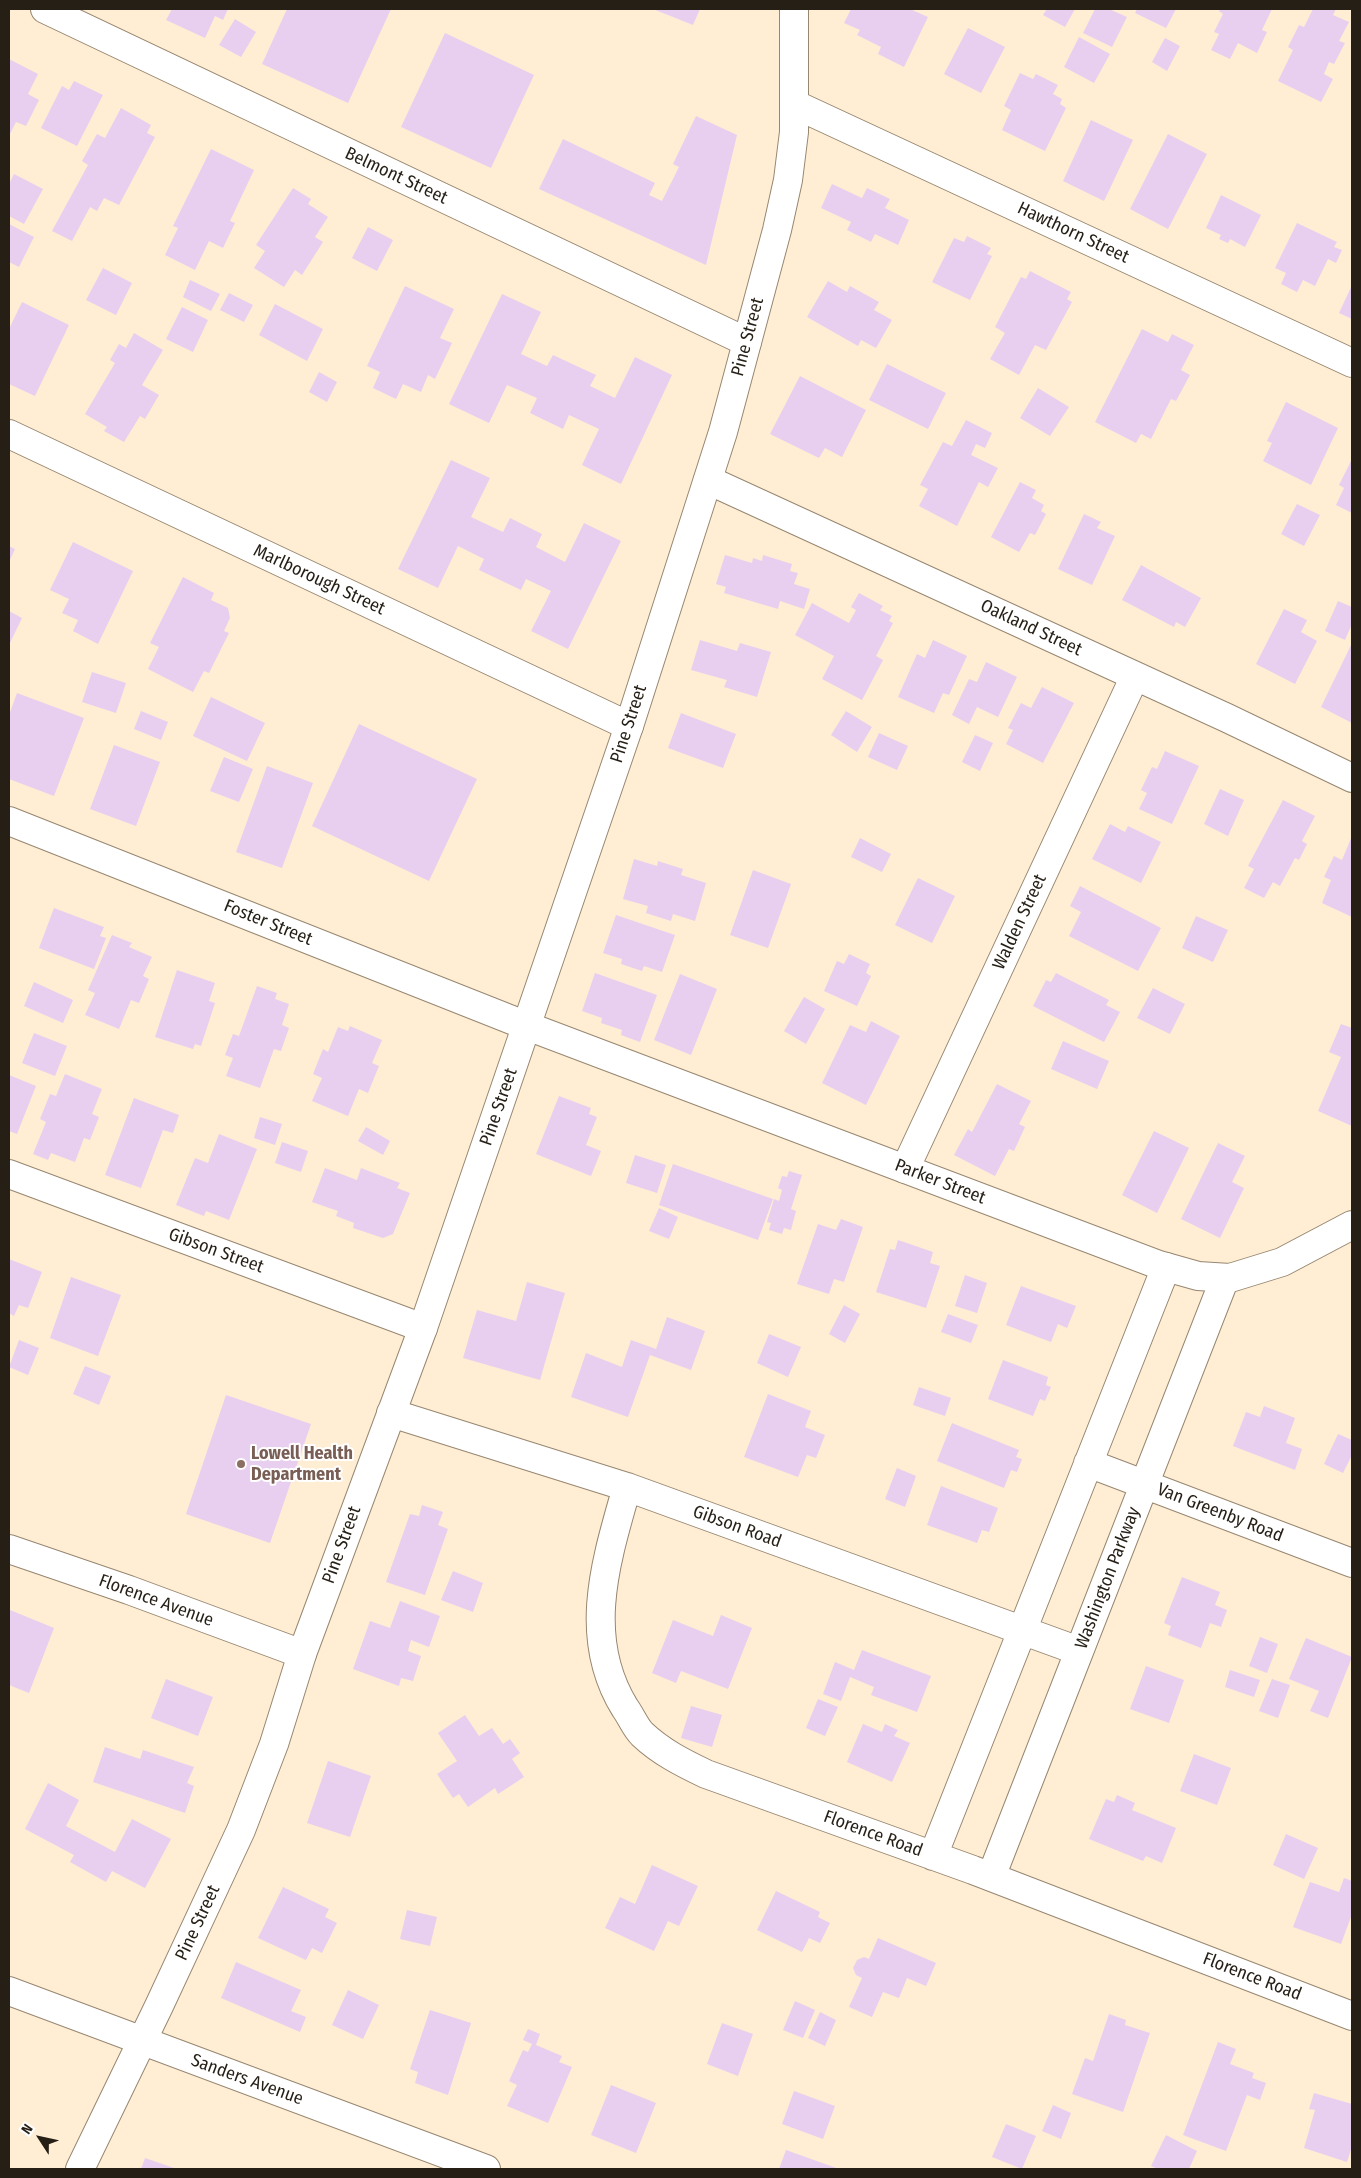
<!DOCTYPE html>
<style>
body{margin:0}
#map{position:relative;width:1361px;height:2178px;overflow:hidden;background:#ffedd4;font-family:"Fira Sans Condensed",sans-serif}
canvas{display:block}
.frame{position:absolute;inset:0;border:10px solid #251f16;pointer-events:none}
.north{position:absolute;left:15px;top:2113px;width:50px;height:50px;-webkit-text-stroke:4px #fff;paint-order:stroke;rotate:305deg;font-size:14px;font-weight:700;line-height:20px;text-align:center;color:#251f16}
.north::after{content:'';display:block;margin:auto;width:18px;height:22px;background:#251f16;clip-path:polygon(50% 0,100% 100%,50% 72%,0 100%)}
</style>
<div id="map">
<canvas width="1361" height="2178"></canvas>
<div class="frame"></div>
<div class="north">N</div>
</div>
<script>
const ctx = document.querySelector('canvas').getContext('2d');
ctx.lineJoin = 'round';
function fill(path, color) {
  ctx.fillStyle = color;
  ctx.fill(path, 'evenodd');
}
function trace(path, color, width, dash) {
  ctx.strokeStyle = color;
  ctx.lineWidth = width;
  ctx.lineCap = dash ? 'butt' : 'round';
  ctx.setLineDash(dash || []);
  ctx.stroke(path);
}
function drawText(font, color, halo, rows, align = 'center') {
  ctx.font = font + ' "Fira Sans Condensed",sans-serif';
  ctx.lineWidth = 4;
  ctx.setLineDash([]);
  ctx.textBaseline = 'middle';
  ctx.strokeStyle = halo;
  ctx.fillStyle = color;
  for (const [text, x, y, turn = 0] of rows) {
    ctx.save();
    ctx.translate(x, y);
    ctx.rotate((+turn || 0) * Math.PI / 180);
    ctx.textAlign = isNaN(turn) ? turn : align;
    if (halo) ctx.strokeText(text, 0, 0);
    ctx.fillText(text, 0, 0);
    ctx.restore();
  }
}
const building = new Path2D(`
 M172,9H228L223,20L215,16L205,38L166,20Z
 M287,9H391L348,103L262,64Z
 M653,9H700L693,25Z
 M851,9H910L928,17L904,67L878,54L881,47L857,35L860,30L844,23Z
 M1047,9H1075L1065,27L1043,15Z
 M1095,9H1109L1127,17L1112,47L1083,33Z
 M1137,9H1176L1166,28L1135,13Z
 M1220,9H1272L1262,30L1267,32L1257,53L1238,43L1230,59L1211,50L1219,34L1214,32L1223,14L1219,11Z
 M1313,9H1336L1333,15L1349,22L1339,41L1345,43L1334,64L1329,62L1324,74L1333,79L1321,102L1278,81L1293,50L1288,47L1299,25L1304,27Z
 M235,19L256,32L241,57L219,45Z
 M968,28L1005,47L981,93L944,74Z
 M445,33L534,75L491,168L401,127Z
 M1079,37L1110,54L1094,83L1064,67Z
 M1165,38L1180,46L1167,71L1152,62Z
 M9,59L38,74L28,94L39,100L26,126L16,122L9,136Z
 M1020,73L1033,79L1036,74L1058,85L1053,94L1062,99L1060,104L1066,108L1045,151L1002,130L1011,110L1004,106Z
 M74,81L103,95L77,146L41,128L62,86L69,90Z
 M121,108L151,125L147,133L155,137L119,205L104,198L97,211L90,207L72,241L52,231L88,165L82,161L97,134L105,138Z
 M696,116L737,135L706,265L539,189L563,139L655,183L649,195L662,201L679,167L673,164Z
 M1091,120L1133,140L1104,201L1063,181Z
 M1168,134L1207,154L1168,229L1130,209Z
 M211,149L254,170L230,221L235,223L223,248L209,241L195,270L165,255L178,228L173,226Z
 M14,174L43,189L24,224L9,216V184Z
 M832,184L862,198L867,188L890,199L885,208L909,220L898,245L875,234L871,242L847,230L851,222L821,208Z
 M293,188L311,199L308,204L328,217L315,237L323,242L302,275L295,270L284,287L254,268L265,251L256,245Z
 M1221,195L1261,215L1245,247L1230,239L1228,243L1219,239L1221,235L1206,228Z
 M1297,223L1337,242L1334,247L1342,250L1336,263L1328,259L1315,286L1303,280L1297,292L1281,284L1286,273L1275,268Z
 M9,224L34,237L19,267L9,262Z
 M368,227L393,240L377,271L352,258Z
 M967,236L991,248L987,254L992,256L970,300L932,282L954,238L964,242Z
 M103,268L132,283L116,315L86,300Z
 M1030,271L1071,292L1067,299L1072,302L1046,350L1035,345L1019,375L990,359L1005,333L995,327L1021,277L1026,279Z
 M190,280L220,294L211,311L183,297Z
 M828,281L847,292L850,286L879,302L874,310L892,320L876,348L861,340L858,346L807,317Z
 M1352,285V319L1339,313Z
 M405,286L454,309L440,338L452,343L435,379L428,375L421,392L403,384L396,399L373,388L380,372L367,366Z
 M229,293L253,305L244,322L220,310Z
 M502,294L541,312L521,354L547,366L553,355L596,375L590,386L615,398L635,357L672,375L621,484L582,465L599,429L569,415L563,429L530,413L537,398L507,385L489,423L449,404Z
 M22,302L69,325L35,396L9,384V329Z
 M275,304L323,329L307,361L259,335Z
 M182,307L208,320L193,352L166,339Z
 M1142,329L1168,342L1172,334L1194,345L1181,370L1190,375L1176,401L1171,399L1151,439L1141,434L1136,443L1095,422Z
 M134,333L163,350L142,385L159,395L145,419L140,416L124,442L104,431L107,427L85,414L115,363L110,360L119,344L126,348Z
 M887,364L946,393L928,429L869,400Z
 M319,372L337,382L327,402L309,392Z
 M800,376L866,410L842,457L825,448L819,458L770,434Z
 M1038,388L1069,407L1050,436L1020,418Z
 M1286,402L1338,428L1311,485L1263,461L1272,443L1267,441Z
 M966,420L992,433L985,448L976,444L971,455L998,468L988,487L979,482L957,526L919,506L928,489L920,485L943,442L952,446Z
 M1352,459V513L1336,505L1344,488L1339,485Z
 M451,460L490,478L471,517L503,532L510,518L542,534L536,547L565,562L584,523L621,541L568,649L531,631L551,591L526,579L521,590L479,570L484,559L458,546L438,588L398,569Z
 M1020,482L1036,490L1032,498L1044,505L1041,511L1046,514L1035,535L1030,533L1019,552L991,537Z
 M1297,504L1320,515L1304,546L1281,534Z
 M1084,514L1101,522L1097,528L1115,536L1092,585L1058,569Z
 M73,542L133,571L98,644L73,631L78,620L62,613L69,599L50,590Z
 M9,546L15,549L9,562Z
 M725,555L752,563L753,558L762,561L763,555L792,564L790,571L798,573L794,584L810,589L804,609L780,601L778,609L724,593L726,587L716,584Z
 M1141,565L1201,598L1185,627L1176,622L1174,627L1122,600Z
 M183,577L214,593L211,600L228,608L230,618L224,631L229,633L209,673L204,671L193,692L148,669L159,647L150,643Z
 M859,593L883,606L880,610L892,616L889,621L893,623L876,656L883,660L862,700L822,679L834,656L795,635L812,603L849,623L856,610L851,607Z
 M1338,601L1352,607V624L1345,640L1325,631Z
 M1284,609L1307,620L1301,632L1317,641L1295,684L1256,664Z
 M9,611L22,618L9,645Z
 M700,640L737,651L740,643L771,652L757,697L724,687L727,680L691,670Z
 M933,640L967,656L949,695L943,693L934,713L898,697L917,654L925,658Z
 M1352,643V723L1321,707Z
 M986,662L1017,677L998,717L977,707L969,724L952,715L969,679L977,682Z
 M92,672L126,683L116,713L82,702Z
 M1042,687L1074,703L1043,763L1006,744L1013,730L1008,728L1021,703L1031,708Z
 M17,693L84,718L54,796L9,779V715Z
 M211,697L265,723L247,761L193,736Z
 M141,711L168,722L161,740L134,729Z
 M846,711L872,727L857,752L831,735Z
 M681,713L736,734L723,768L668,748Z
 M359,724L477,779L429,881L312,826Z
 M879,733L908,746L897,770L868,757Z
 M975,735L993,743L980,771L962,762Z
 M114,745L160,762L136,826L90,809Z
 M1165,751L1199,766L1172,824L1139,809L1147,793L1141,790L1152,767L1157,769Z
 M224,757L253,769L239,802L210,791Z
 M267,766L313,783L282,868L236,852Z
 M1220,789L1244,800L1228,836L1204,824Z
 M1283,800L1315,816L1302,841L1307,844L1299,860L1295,858L1280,886L1273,882L1264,898L1244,888L1254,869L1248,866Z
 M1110,824L1125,832L1128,826L1161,842L1141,883L1092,859Z
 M1352,836V917L1322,903L1331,880L1324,877L1334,856L1342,860Z
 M860,838L891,854L882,872L851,857Z
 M634,859L657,866L658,861L683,869L681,875L706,883L695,921L673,914L671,921L646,913L648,906L623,899Z
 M753,870L791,884L768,948L730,935Z
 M918,878L955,896L932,943L895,925Z
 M1080,886L1161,928L1138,971L1069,936L1081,912L1070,906Z
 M54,908L104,927L100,936L106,938L94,969L39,948Z
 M616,915L675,935L662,972L644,966L642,971L621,964L622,959L603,953Z
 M1196,916L1228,930L1213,962L1182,948Z
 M112,935L132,943L129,947L152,957L143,976L149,979L139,1003L131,1000L119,1029L85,1015L95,993L88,990Z
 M849,954L870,964L866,973L871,976L857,1006L824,991L837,961L844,964Z
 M177,970L215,983L209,1001L215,1003L201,1046L195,1044L193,1049L155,1037Z
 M595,973L657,995L640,1042L621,1035L622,1030L601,1023L602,1018L582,1011Z
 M1056,973L1109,1000L1106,1005L1120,1012L1104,1042L1033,1006L1046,980L1051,982Z
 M680,974L717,989L691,1055L654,1040Z
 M34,982L73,1000L63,1023L24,1006Z
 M257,986L277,993L275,999L289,1004L282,1025L289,1028L281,1051L274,1049L260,1088L226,1076L233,1058L225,1055L233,1034L239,1036Z
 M1153,988L1185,1004L1170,1034L1137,1018Z
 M804,997L825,1009L806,1044L784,1031Z
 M871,1021L900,1036L866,1105L822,1083L850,1025L866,1032Z
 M1341,1024L1352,1028V1126L1318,1111L1341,1057L1329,1052Z
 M350,1026L382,1040L372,1063L379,1066L368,1093L359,1089L348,1116L312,1101L322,1078L313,1074L323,1049L328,1052L338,1027L348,1031Z
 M34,1033L67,1046L55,1076L22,1063Z
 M1063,1041L1109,1061L1097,1089L1051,1069Z
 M65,1074L102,1089L92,1114L99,1117L90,1140L84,1138L75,1162L51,1153L48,1160L33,1154L46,1122L40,1119L50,1094L56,1096Z
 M9,1075L36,1086L17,1134L9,1131Z
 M997,1084L1031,1101L1019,1124L1025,1127L1014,1151L1009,1149L995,1176L954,1155L968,1129L972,1132Z
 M559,1096L591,1108L589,1114L597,1117L586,1145L601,1151L591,1176L536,1154Z
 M134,1098L179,1115L173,1133L163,1130L141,1188L105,1175Z
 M260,1117L282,1124L275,1145L254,1138Z
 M366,1127L390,1141L383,1155L358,1141Z
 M1154,1131L1189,1148L1157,1213L1122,1195Z
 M219,1134L257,1149L229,1220L206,1211L204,1216L176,1205L195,1158L208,1163Z
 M282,1142L308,1151L301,1172L275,1163Z
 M1218,1143L1245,1156L1232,1182L1244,1188L1220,1238L1181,1219Z
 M635,1155L666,1165L657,1193L626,1183Z
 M673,1164L773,1199L758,1240L659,1205Z
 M325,1168L357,1180L361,1168L400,1183L397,1188L410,1193L393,1234L383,1238L353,1228L354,1223L336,1216L338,1211L312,1202Z
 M789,1171L802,1175L791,1209L796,1211L791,1230L784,1228L782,1234L769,1230L771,1223L767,1222L774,1199L779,1201L782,1190L778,1188L782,1176L787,1177Z
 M659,1208L678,1217L669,1239L649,1231Z
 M841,1219L863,1227L844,1282L834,1279L829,1294L797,1284L818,1224L836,1230Z
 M898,1240L933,1252L930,1263L940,1266L926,1308L876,1292L890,1249L895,1250Z
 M9,1259L42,1272L28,1308L19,1305L14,1316L9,1313Z
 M965,1275L987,1283L977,1313L955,1306Z
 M71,1277L121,1295L98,1356L50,1338Z
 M527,1282L565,1293L540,1380L463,1358L477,1310L516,1321Z
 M1021,1286L1076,1306L1067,1328L1058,1324L1051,1342L1006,1325Z
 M844,1305L860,1314L845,1343L829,1334Z
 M948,1314L978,1325L971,1343L941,1332Z
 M667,1317L705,1331L691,1370L650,1355L628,1417L571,1397L586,1353L622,1367L631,1340L656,1349Z
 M769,1334L801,1347L788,1377L757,1363Z
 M19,1340L39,1348L28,1375L9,1367Z
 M1003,1360L1048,1377L1046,1385L1051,1387L1045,1401L1040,1399L1033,1416L988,1399Z
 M85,1366L111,1376L99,1405L73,1394Z
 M919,1387L951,1398L945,1416L913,1405Z
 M768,1394L811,1411L805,1427L825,1435L816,1458L807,1455L798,1477L744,1457Z
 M226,1395L311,1424L270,1543L186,1514Z
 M1264,1406L1295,1418L1286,1443L1302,1449L1295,1470L1233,1446L1246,1412L1260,1417Z
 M952,1423L1019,1450L1016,1457L1022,1459L1017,1472L1011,1470L1004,1488L937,1461Z
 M1338,1434L1352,1440V1455L1343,1473L1324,1464Z
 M897,1468L916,1476L905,1507L885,1499Z
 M941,1486L998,1508L989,1532L982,1530L977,1543L927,1525Z
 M422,1505L443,1512L438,1525L448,1529L425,1595L386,1582L410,1514L419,1516Z
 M453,1571L483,1583L473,1612L441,1600Z
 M1182,1577L1220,1592L1215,1605L1227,1610L1221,1627L1210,1623L1201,1648L1168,1635L1171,1626L1164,1623Z
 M400,1601L440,1616L429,1647L411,1640L408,1651L421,1656L413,1681L401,1678L399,1686L353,1669L370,1621L390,1628Z
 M10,1610L54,1628L29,1693L9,1685Z
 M721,1615L752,1628L728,1689L681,1671L676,1683L652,1673L673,1620L713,1636Z
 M1260,1637L1278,1644L1267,1673L1249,1666Z
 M1306,1638L1352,1657L1328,1718L1310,1711L1319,1691L1289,1679Z
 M862,1650L931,1676L917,1712L871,1695L874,1687L850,1677L841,1701L823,1694L835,1662L854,1670Z
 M1146,1666L1184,1680L1169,1723L1130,1709Z
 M1230,1670L1260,1680L1254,1697L1225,1687Z
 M166,1679L213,1697L198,1736L151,1718Z
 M1272,1679L1290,1685L1278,1718L1259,1711Z
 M818,1699L838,1707L825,1736L806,1728Z
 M691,1706L722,1715L712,1747L681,1738Z
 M465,1715L479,1736L492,1728L503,1744L510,1739L520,1753L512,1759L524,1777L498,1794L495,1788L468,1807L459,1794L453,1798L437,1774L457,1761L438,1733Z
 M863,1724L882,1732L885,1724L898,1730L894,1736L910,1743L892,1782L847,1762Z
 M105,1747L140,1759L143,1750L194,1767L187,1783L194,1786L185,1813L93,1782Z
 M1194,1754L1231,1768L1217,1805L1180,1791Z
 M328,1761L371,1776L350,1837L307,1823Z
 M48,1783L79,1800L66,1826L115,1852L132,1819L171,1839L145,1888L112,1871L106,1882L70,1862L74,1855L25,1829Z
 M1117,1795L1135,1803L1132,1810L1176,1828L1162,1863L1146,1856L1143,1861L1089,1839L1106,1799L1114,1802Z
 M1286,1834L1318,1848L1304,1879L1273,1865Z
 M652,1865L698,1886L679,1926L668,1921L654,1951L605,1928L620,1897L635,1904Z
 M1344,1878L1352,1881V1914L1341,1944L1293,1927L1310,1882L1339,1892Z
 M283,1887L329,1909L325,1917L337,1923L322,1953L312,1948L306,1960L258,1938Z
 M776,1891L820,1912L818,1917L830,1923L820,1943L809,1938L802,1952L757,1930Z
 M407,1910L437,1917L430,1946L400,1939Z
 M878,1938L936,1963L926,1986L907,1978L899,1998L883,1992L872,2017L849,2007L862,1978L856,1975L853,1968L857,1960L864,1957L869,1959Z
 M236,1962L301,1990L291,2011L306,2017L300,2032L221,1998Z
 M348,1990L379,2005L363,2039L332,2025Z
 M795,2001L815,2010L803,2038L783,2030Z
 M430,2010L471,2023L448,2095L415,2083L418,2072L410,2069Z
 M820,2012L836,2020L825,2046L808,2038Z
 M1109,2014L1126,2020L1125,2025L1150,2033L1123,2112L1072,2094L1085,2058L1093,2061Z
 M722,2023L753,2034L738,2076L707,2064Z
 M528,2029L540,2034L536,2045L562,2056L559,2062L572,2067L548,2123L507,2106L517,2085L509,2081L523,2050L528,2052L532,2044L523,2040Z
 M1218,2042L1236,2049L1230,2064L1254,2073L1252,2078L1266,2083L1260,2100L1247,2095L1226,2151L1183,2135Z
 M611,2085L656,2103L636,2153L591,2135Z
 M794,2091L835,2106L823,2139L782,2124Z
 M1314,2093L1352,2104V2146L1347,2162L1304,2148L1315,2110L1309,2109Z
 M1053,2105L1071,2113L1061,2139L1042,2131Z
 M1006,2124L1036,2136L1022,2169L992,2157Z
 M1166,2135L1197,2151L1189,2169H1158L1151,2166Z
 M786,2150L839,2169H779Z
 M145,2158L177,2169H141Z`);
const street = new Path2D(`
 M45,9L747,342
 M794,104L1352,363
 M9,434L629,726
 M708,480L1227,718L1352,778
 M9,821L527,1026
 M905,1169L1135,676
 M9,1174L423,1328
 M391,1413L627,1487L1079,1651
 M1088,1463L1352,1563
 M627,1487C606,1561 581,1637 625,1708C631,1716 635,1727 642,1734C661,1752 683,1763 706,1774L973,1870L1352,2016
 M9,1549L129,1590L302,1654
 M933,1856L1166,1267
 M991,1877L1225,1278
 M9,1991L486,2169`);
const secondary = new Path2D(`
 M527,1026L1159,1265L1198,1276L1230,1278L1282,1262L1352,1225
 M80,2169L159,2006L241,1830L274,1744L302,1654L423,1328L630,723L723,432L777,230L788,180L794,132V9`);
const markers = [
 [241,1464,5,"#8d6e63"]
];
const streetNames = [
 ["Belmont Street",396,176,25],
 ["Hawthorn Street",1073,233,25],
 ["Pine Street",748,337,-75],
 ["Marlborough Street",319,580,25],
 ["Oakland Street",1031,628,25],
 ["Pine Street",629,724,-72],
 ["Walden Street",1020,922,-65],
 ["Foster Street",268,923,22],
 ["Pine Street",499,1107,-71],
 ["Parker Street",940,1182,21],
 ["Gibson Street",216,1251,20],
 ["Van Greenby Road",1220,1513,21],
 ["Gibson Road",737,1527,20],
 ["Pine Street",342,1545,-70],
 ["Washington Parkway",1108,1578,-69],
 ["Florence Avenue",156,1601,20],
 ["Florence Road",873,1834,20],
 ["Pine Street",198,1923,-65],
 ["Florence Road",1252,1977,21],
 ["Sanders Avenue",247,2080,20]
];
const educationNames = [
 ["Lowell Health",251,1454],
 ["Department",251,1475]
];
fill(building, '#e9cfef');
trace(street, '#978770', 30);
trace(secondary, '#978770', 30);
trace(street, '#fff', 28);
trace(secondary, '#fff', 28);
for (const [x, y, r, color] of markers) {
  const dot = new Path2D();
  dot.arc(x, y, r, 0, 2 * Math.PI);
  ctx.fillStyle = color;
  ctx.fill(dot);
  trace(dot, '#fff', 2);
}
drawText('18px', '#251f16', '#fff', streetNames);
drawText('bold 18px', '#785e54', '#fff', educationNames, 'left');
</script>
